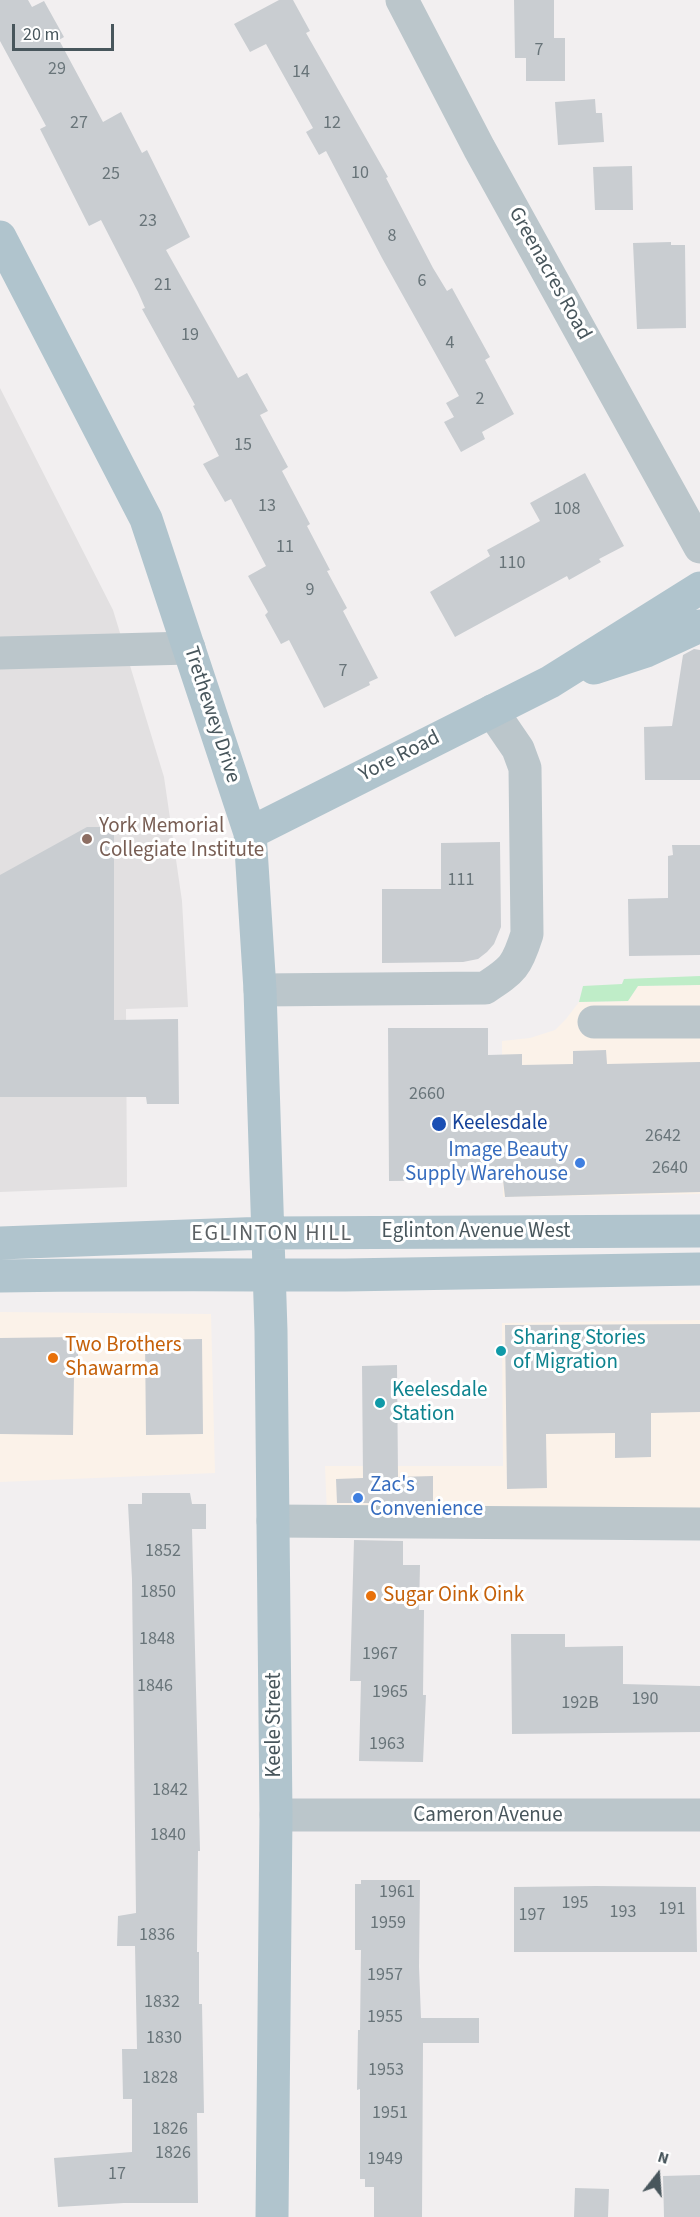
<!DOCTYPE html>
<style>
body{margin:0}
#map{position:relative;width:700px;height:2217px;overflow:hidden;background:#f2eff0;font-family:"Source Sans 3",sans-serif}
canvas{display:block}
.north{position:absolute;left:628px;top:2145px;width:60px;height:60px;-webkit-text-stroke:4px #fff;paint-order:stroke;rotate:17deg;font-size:16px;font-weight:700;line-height:24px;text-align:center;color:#48565c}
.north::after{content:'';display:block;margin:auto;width:21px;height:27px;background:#48565c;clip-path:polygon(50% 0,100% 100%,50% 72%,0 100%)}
.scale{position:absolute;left:12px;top:24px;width:102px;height:27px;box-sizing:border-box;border:3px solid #48565c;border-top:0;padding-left:8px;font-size:18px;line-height:21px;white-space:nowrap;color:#48565c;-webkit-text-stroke:4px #fff;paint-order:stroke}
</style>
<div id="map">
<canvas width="700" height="2217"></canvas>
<div class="north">N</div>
<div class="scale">20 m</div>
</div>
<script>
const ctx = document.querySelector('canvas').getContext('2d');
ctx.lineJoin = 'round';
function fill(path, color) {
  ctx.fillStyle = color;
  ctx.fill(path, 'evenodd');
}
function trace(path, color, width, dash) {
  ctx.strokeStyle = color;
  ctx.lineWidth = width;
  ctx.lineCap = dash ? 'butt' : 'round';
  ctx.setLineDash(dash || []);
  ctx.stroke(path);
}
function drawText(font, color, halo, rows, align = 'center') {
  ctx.font = font + ' "Source Sans 3",sans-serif';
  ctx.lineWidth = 6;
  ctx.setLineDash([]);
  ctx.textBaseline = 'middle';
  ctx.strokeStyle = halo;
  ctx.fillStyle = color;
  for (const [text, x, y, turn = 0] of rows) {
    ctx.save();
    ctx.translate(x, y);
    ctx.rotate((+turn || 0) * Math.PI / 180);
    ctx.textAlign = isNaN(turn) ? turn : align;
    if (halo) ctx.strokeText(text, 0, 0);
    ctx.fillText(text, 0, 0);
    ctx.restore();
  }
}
const commercial = new Path2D(`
 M700,985V1194L503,1197L502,1041L530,1038L555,1030L566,1019L579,1002L628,1001L638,986Z
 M0,1312L211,1314L215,1473L0,1482Z
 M700,1320V1532L328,1538L325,1466H503L502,1323Z`);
const education = new Path2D(`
 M0,388L113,610L164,777L182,901L188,1007L126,1009L127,1187L0,1192Z`);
const green = new Path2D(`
 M700,976V985L638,986L628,1001L579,1002L583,986L622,984L624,979Z`);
const building = new Path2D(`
 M0,0H28L32,7L44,1L64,37L59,40L103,122L121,112L142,153L147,150L190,237L166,250L238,378L247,373L268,411L260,415L288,467L282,471L310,524L307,526L330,570L327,571L347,608L343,611L378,678L369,682L370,685L324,708L289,640L281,644L265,615L268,612L248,576L266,566L231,499L225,502L203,464L219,456L193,406L195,405L142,309L145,308L138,292L101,220L89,226L40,129L46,126L0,41Z
 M279,0H293L310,31L306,33L388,177L386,178L433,268L447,291L452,288L490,357L485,360L514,414L482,432L485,439L461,452L444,422L454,417L446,403L459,396L382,258L326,151L319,155L306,132L313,128L266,44L250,52L234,24Z
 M514,0H554V38H565V81H526V58H515Z
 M595,99L596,113H602L604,142L558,145L555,102Z
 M632,166L633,210H595L593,167Z
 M671,242V245H685L686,328L637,329L633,243Z
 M585,473L624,546L599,559L601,562L569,580L567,576L455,637L430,592L490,556L487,550L540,521L530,503Z
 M694,649L700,650V780H645L644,727L672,726L683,655Z
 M87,827H114V1020L178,1019L179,1104H147L146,1097H0V875Z
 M500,842L501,927L494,944L487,952L478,959L463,962L382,963V889H441V843Z
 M672,845H700V955L629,956L628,899L668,898V856L673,855Z
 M388,1028H488V1055L522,1054V1065L573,1064V1051L606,1050L607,1064L700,1062V1192L505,1197L503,1180L389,1181Z
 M700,1324V1412L651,1413V1457L615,1458V1433L546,1434L547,1488L507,1489L505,1325Z
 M78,1337V1377L74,1376L73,1435L0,1434V1338Z
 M202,1339L203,1434L146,1435L145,1340Z
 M397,1365L398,1477L433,1476V1503H337L336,1479L363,1478L362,1366Z
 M142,1493H190L192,1504H206V1529H192L200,1851H198L197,1952H199V2004H202L204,2113H197L198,2203H124L58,2207L54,2158L132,2152V2099H123L122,2049H137L135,1946H117L118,1916L136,1913L132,1579L128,1504H142Z
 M354,1540L403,1541V1565H420L419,1610H424L423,1695H426L423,1762L359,1761L361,1681H350Z
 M511,1634H565V1647L623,1646V1684L700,1686V1732L512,1734Z
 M361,1880H420L419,1967L421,2018H479V2043H423L422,2217H374V2187H365V2179H360V2089L357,2090L358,2030H360L361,1950H355V1884H361Z
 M596,1886L696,1887L697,1952H514V1887Z
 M700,2175V2217H664L663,2176Z
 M575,2188L609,2189L608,2217H574Z`);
const minor = new Path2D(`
 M402,0L479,148L700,547
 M0,653L189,648
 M260,990L485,988C513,970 517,966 527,934L525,768L518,749L492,711
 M594,1022H700
 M273,1521L700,1524
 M276,1815H700`);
const major = new Path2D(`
 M0,237L146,519L250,833L260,990L271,1331L276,1815L272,2217
 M594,668L646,651L700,626
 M250,833L550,682L700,588
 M0,1243L267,1233L700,1231
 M0,1276C115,1274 230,1275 345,1275C464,1274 582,1270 700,1269`);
const markers = [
 [87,839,6,"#8d6e63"],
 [439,1124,8,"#1a4fb4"],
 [580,1163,6,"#3f7fe0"],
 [501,1351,6,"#0f9aa8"],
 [53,1358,6,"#e8710a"],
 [380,1403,6,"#0f9aa8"],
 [358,1498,6,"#3f7fe0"],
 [371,1596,6,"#e8710a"]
];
const numberNames = [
 ["7",539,51],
 ["29",57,70],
 ["14",301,73],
 ["27",79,124],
 ["12",332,124],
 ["10",360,174],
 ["25",111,175],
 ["23",148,222],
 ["8",392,237],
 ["6",422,282],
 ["21",163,286],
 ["19",190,336],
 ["4",450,344],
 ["2",480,400],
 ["15",243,446],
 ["13",267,507],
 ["108",567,510],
 ["11",285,548],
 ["110",512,564],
 ["9",310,591],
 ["7",343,672],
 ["111",461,881],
 ["2660",427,1095],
 ["2642",663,1137],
 ["2640",670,1169],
 ["1852",163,1552],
 ["1850",158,1593],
 ["1848",157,1640],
 ["1967",380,1655],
 ["1846",155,1687],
 ["1965",390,1693],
 ["190",645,1700],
 ["192B",580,1704],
 ["1963",387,1745],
 ["1842",170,1791],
 ["1840",168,1836],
 ["1961",397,1893],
 ["195",575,1904],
 ["191",672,1910],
 ["193",623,1913],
 ["197",532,1916],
 ["1959",388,1924],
 ["1836",157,1936],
 ["1957",385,1976],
 ["1832",162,2003],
 ["1955",385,2018],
 ["1830",164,2039],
 ["1953",386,2071],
 ["1828",160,2079],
 ["1951",390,2114],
 ["1826",170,2130],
 ["1826",173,2154],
 ["1949",385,2160],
 ["17",117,2175]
];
const streetNames = [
 ["Greenacres Road",549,274,61],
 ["Trethewey Drive",211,715,72],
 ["Yore Road",400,757,-27],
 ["Eglinton Avenue West",476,1232],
 ["Keele Street",275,1725,-90],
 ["Cameron Avenue",488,1816]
];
const educationNames = [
 ["York Memorial",99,827],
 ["Collegiate Institute",99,851]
];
const transitNames = [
 ["Keelesdale",452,1124]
];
const shopNames = [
 ["Image Beauty",568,1151],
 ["Supply Warehouse",568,1175],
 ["Zac's",370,1486,"left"],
 ["Convenience",370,1510,"left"]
];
const cultureNames = [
 ["Sharing Stories",513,1339],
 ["of Migration",513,1363],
 ["Keelesdale",392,1391],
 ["Station",392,1415]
];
const foodNames = [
 ["Two Brothers",65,1346],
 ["Shawarma",65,1370],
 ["Sugar Oink Oink",383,1596]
];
const neighbourhoodNames = [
 ["EGLINTON HILL",272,1235]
];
fill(commercial, '#fbf2e9');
fill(education, '#e2e0e1');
fill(green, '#bfedc8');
fill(building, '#c9cdd1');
trace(minor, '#bbc6cb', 33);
trace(major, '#b0c4cd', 33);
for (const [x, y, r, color] of markers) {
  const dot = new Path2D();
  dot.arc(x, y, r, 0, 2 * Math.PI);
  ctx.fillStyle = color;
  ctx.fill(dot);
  trace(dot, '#fff', 2);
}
drawText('18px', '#687479', null, numberNames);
drawText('21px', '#48565c', '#fff', streetNames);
drawText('21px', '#785e54', '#fff', educationNames, 'left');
drawText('21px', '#164399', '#fff', transitNames, 'left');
drawText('21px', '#366cbe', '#fff', shopNames, 'right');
drawText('21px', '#0d838f', '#fff', cultureNames, 'left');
drawText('21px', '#c56008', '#fff', foodNames, 'left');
ctx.letterSpacing = '1.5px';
drawText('22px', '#5c6164', '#fff', neighbourhoodNames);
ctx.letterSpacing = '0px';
</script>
